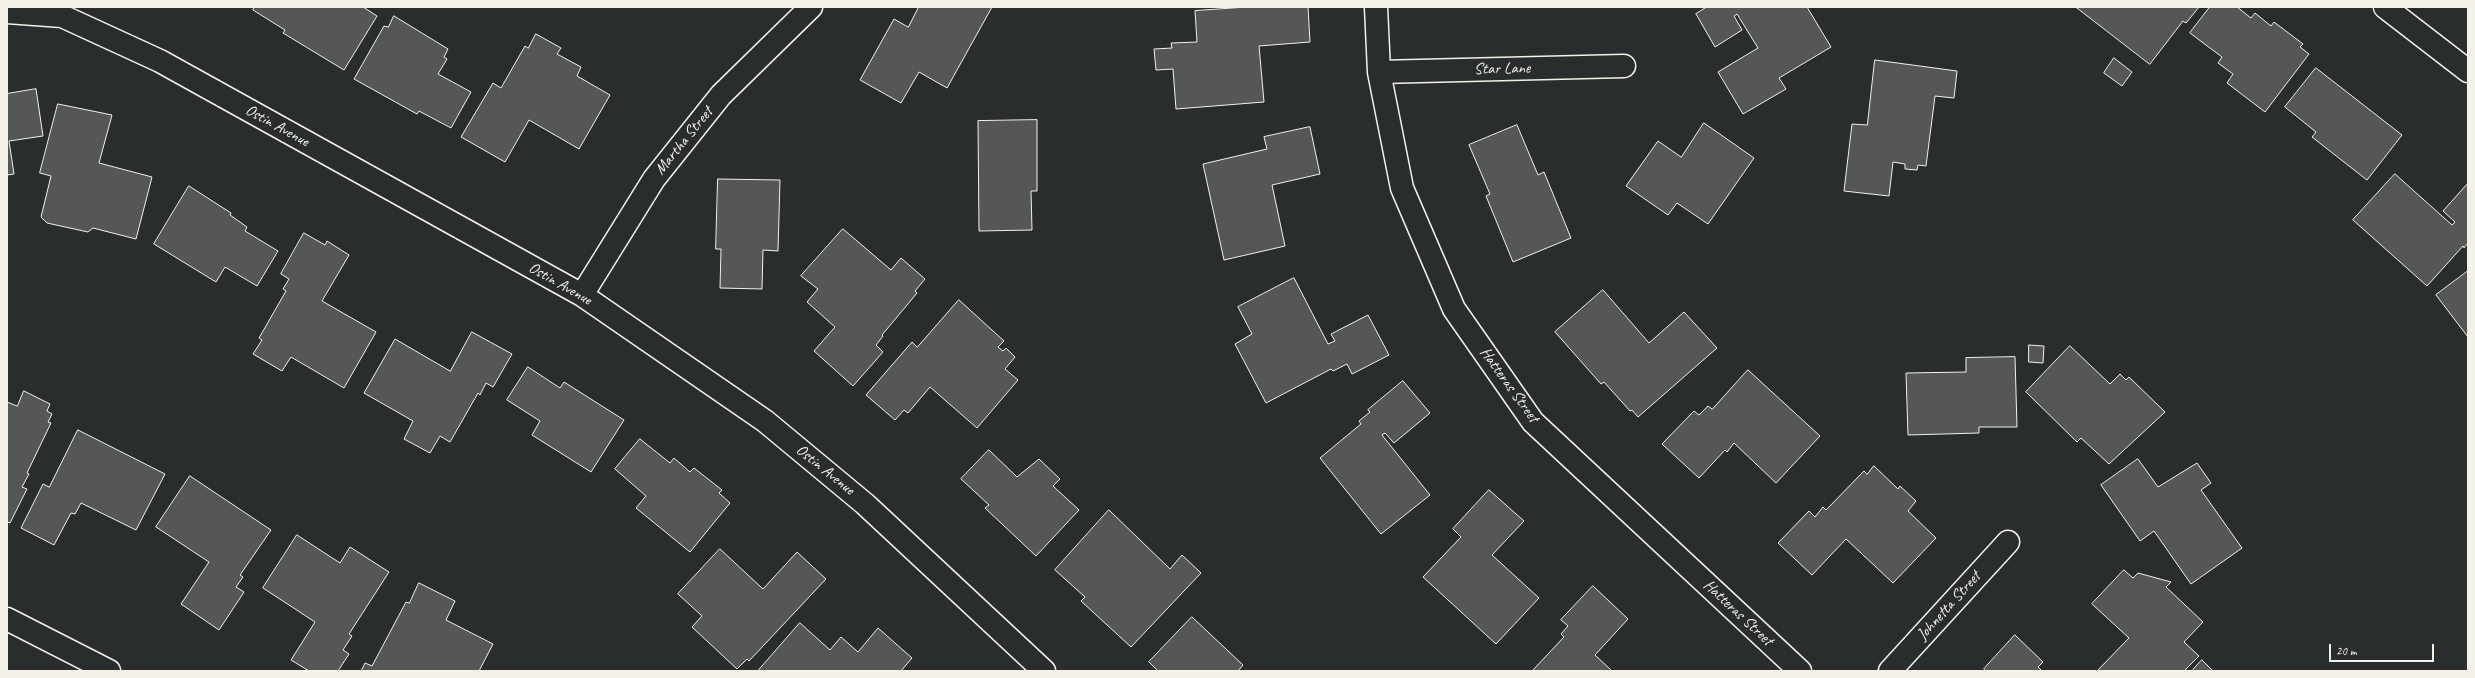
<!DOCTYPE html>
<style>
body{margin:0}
#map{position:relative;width:2475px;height:678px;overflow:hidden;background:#2a2d2e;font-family:Caveat,sans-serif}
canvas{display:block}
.frame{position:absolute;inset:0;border:8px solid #f4f1e8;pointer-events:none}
.scale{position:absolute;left:2329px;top:644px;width:105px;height:18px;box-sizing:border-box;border:2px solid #f4f1e8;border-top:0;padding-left:5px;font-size:12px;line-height:14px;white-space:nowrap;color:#f4f1e8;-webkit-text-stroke:3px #2a2d2e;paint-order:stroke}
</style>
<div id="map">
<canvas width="2475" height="678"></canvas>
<div class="frame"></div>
<div class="scale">20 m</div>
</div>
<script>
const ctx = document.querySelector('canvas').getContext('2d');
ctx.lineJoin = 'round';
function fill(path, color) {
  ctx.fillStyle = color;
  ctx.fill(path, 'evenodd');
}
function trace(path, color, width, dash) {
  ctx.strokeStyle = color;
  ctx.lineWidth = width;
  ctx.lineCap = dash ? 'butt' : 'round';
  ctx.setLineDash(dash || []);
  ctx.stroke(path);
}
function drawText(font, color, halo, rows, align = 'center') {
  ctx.font = font + ' Caveat,sans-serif';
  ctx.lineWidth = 4;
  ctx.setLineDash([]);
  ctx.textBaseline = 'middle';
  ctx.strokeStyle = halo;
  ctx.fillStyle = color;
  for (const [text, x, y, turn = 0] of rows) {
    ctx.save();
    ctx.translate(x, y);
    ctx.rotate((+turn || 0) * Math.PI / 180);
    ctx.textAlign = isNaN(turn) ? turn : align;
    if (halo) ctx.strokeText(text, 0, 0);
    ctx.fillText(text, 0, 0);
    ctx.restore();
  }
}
const building = new Path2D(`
 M255,7H363L377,16L344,70L283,33L285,30L253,10Z
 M919,7H992L947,88L919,72L901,103L860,80L894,19L908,27Z
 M1247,7H1308L1310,42L1259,46L1264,102L1176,109L1173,69L1156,70L1154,49L1172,48L1171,43L1197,42L1195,11Z
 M1707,7H1807L1831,47L1779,78L1786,89L1743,114L1718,72L1758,48L1737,14L1734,16L1742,30L1715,47L1696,14Z
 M2076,7H2199L2186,23L2183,21L2150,64Z
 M2210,7H2237L2251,18L2255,13L2271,26L2274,22L2303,44L2300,47L2309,54L2265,112L2227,83L2233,74L2218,63L2222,57L2190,33Z
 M394,16L448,49L444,57L447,59L438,74L471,92L451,128L419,111L417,114L354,79L384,26L388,27Z
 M536,34L561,48L557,54L581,67L577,76L610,95L579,149L529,120L505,162L461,137L493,83L501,88L525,46L528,48Z
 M2114,58L2132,72L2122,86L2104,73Z
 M1875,60L1957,71L1954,98L1935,96L1926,166L1918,165L1917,170L1905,169V164L1893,162L1889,196L1844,191L1852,124L1867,125Z
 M2316,68L2402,135L2367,180L2312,137L2316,132L2285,107Z
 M36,89L43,136L9,141L14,174L7,175V94Z
 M58,104L112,115L99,163L152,177L136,239L93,228L88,232L47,223L41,217L51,176L40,173Z
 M1037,120V191H1031L1032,230L979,231L978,121Z
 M1704,123L1754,158L1708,224L1677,203L1668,215L1626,186L1658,141L1681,157Z
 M1517,125L1538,175L1544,172L1571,238L1513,262L1486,196L1490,194L1469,145Z
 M1310,127L1320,174L1272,185L1285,246L1224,260L1203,164L1267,149L1264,137Z
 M2395,174L2452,225L2455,222L2443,211L2468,183V243L2464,248L2463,246L2427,286L2353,220Z
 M718,179L780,180L778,251L763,250L762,289L720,288L721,249H716Z
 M189,186L231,213L230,215L247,227L245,231L278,251L257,286L225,267L216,282L154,244Z
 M843,229L891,270L901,258L925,279L915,291L917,293L882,335L883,336L876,345L883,352L853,386L814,351L835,327L807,302L818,289L801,276Z
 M304,233L325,245L327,241L349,255L322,301L376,332L344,388L291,357L282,371L253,354L262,340L259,338L286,291L283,289L289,279L281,274Z
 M2468,271V337L2436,295Z
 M1294,278L1328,344L1335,341L1331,334L1368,315L1389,355L1352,374L1347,364L1333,371L1331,369L1266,403L1235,344L1252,334L1238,307Z
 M1603,290L1649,343L1684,312L1717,348L1638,417L1632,410L1630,411L1604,382L1601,384L1555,332Z
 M959,300L1004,341L998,347L1003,351L1006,348L1015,357L1005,369L1018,380L977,428L930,387L908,413L904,410L895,420L866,395L912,342L917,347Z
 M472,332L512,354L493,387L486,383L480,395L478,393L450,442L440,436L430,453L404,439L413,421L364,393L395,339L450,371Z
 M2029,345L2044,346L2043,363L2029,362Z
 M2070,346L2110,384L2120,374L2126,380L2129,377L2165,412L2109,464L2081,438L2077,442L2026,392Z
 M2015,357L2017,427H1979V433L1908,435L1906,373L1966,372V358Z
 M528,367L560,388L564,382L624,420L591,472L532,435L540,421L507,400Z
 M1748,370L1820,436L1776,483L1734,443L1727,452L1725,450L1699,478L1662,444L1694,411L1699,415L1708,406L1712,409Z
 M1403,381L1430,413L1394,443L1385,433L1382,435L1430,495L1381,534L1320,458L1361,424L1359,421L1370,412L1368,410Z
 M24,391L50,404L47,411L52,414L48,422L51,423L27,473L29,474L22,487L27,489L10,523L7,522V402L17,406Z
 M78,430L165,474L136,530L81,503L75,514L71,513L54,545L21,528L43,484L49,487Z
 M640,439L670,463L674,458L690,472L694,468L722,490L719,493L730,503L690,552L636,508L646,496L615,469Z
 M989,450L1017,477L1039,459L1060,479L1053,486L1079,510L1036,556L985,508L989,505L961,479Z
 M2138,459L2158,487L2197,463L2211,483L2201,490L2242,548L2191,584L2154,531L2140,541L2101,485Z
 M1874,466L1898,489L1900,486L1916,501L1908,511L1936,538L1893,583L1846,539L1812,575L1778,543L1809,511L1815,517L1823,507L1826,510L1864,471L1867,474Z
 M190,476L271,530L240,575L243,577L236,587L244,592L219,630L181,604L209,562L156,527Z
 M1489,490L1524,521L1492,555L1539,598L1496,644L1423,577L1461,537L1453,529Z
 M1109,510L1170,569L1182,555L1201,573L1131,647L1081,601L1085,597L1055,570Z
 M297,535L340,563L350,547L389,572L349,634L352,636L343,650L349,654L338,671H309L291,660L315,622L263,588Z
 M720,549L763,589L797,552L826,579L749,661L747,659L737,669L692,627L702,616L678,594Z
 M2124,570L2133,578L2138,573L2171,582L2166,587L2203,622L2184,642L2199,656L2184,671H2097L2129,638L2092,604Z
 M419,583L455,601L446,620L493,644L479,671H361L365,663L372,666L406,602L409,603Z
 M1593,586L1628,619L1595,655L1612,671H1532L1564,637L1561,634L1568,626L1561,620Z
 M1192,617L1243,665L1238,671H1158L1149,662Z
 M800,623L830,650L841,637L858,652L878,628L912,658L901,671H758Z
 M2015,635L2043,662L2038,667L2042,671H1986L1984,669Z
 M2202,660L2213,671H2192Z`);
const minor = new Path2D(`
 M1376,7L1379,72L1402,188L1454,309L1533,422L1800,671
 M2385,7L2468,71
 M7,12L62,16L160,61L582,295L765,421L865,504L1044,671
 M1379,72L1624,66
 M582,295L654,179L721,95L811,7
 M7,619L109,671
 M1890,671L2008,542`);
const streetNames = [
 ["Star Lane",1502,69,-1],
 ["Ostin Avenue",277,126,29],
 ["Martha Street",684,141,-51],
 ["Ostin Avenue",560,284,30],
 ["Hatteras Street",1509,385,54],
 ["Ostin Avenue",825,470,39],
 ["Johnetta Street",1949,606,-48],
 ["Hatteras Street",1738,613,43]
];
fill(building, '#555756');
trace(building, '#f4f1e8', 1);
trace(minor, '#f4f1e8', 25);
trace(minor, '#2a2d2e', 22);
drawText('16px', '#f4f1e8', '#2a2d2e', streetNames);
</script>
